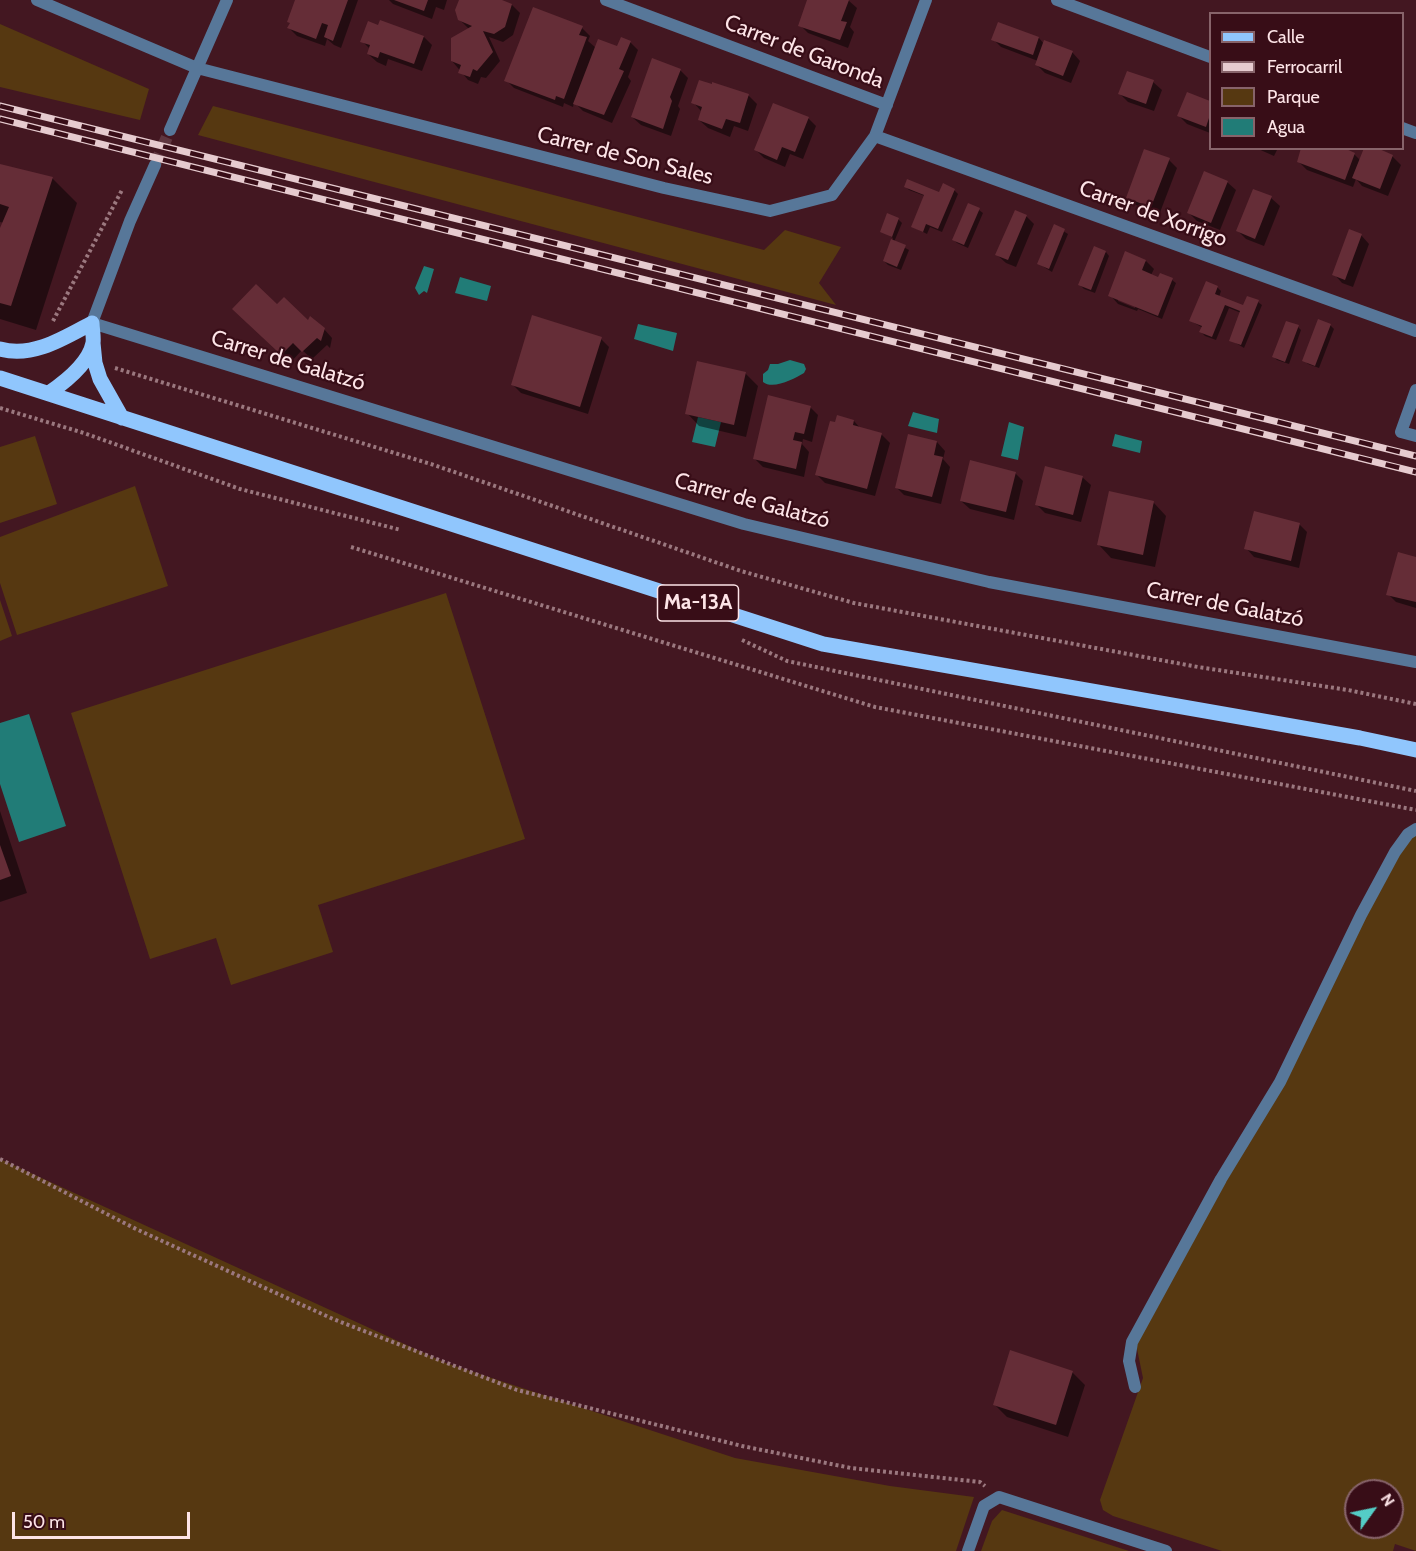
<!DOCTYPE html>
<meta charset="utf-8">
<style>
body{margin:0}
#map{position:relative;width:1416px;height:1551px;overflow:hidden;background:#431721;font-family:Cabin,sans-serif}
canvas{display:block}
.legend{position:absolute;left:1209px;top:12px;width:195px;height:138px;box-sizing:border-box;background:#380d17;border:2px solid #87636a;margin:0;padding:8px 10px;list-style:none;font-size:18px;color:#fde4e7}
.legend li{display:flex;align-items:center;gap:12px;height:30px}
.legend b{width:30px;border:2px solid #87636a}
.north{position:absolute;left:1344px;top:1479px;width:60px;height:60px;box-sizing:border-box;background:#380d17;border:2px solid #87636a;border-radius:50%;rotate:57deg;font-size:16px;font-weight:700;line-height:24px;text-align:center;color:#fde4e7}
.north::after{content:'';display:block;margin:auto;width:21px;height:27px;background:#54cdc6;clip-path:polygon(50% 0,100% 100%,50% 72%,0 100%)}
.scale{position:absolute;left:12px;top:1512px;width:178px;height:27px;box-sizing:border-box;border:3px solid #fde4e7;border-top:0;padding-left:8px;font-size:18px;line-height:21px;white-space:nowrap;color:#fde4e7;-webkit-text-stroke:4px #380d17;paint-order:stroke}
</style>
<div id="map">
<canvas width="1416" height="1551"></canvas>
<ul class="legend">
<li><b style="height:8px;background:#90c6fd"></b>Calle</li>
<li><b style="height:8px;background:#e6cbcf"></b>Ferrocarril</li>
<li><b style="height:16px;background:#563811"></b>Parque</li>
<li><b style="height:16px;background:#217c77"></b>Agua</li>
</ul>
<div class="north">N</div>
<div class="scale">50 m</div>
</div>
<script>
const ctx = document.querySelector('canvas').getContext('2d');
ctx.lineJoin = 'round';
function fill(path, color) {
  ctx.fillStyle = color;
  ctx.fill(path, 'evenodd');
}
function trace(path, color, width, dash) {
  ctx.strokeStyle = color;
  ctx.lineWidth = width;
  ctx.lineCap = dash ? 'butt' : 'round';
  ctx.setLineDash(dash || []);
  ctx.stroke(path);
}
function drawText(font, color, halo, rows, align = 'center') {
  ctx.font = font + ' Cabin,sans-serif';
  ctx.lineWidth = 4.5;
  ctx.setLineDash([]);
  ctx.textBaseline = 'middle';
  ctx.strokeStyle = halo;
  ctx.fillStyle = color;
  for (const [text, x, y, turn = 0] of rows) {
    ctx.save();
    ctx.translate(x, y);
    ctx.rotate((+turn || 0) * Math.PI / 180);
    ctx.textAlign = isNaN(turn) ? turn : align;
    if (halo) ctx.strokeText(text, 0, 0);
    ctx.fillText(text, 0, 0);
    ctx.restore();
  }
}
const green = new Path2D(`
 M0,24L149,89L140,120L0,87Z
 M213,106L764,250L785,230L841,247L819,283L836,305L198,135Z
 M35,436L57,504L0,523V447Z
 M135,486L168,586L17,635L0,583V537Z
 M446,593L525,839L318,905L333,952L231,985L216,938L150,959L71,713Z
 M0,600L12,636L0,641Z
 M1416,829V1551L1395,1544L1393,1551H1222L1113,1516L1103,1510L1100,1500L1143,1378L1136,1344L1408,834ZM1356,1491H1392V1527H1356Z
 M0,1159L446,1363L735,1458L890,1486L974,1497L956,1551H0Z
 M1002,1510L1129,1551H981L992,1521Z`);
const water = new Path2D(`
 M424,266L434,269L427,293L424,291L419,295L415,288Z
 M460,277L491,286L487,301L455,293Z
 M638,324L677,333L673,351L634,339Z
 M790,360L804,364L806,369L804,373C794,379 773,390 763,382V374L768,370L770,364H778Z
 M913,412L939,419L937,433L908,426Z
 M698,417L721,422L715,447L692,442Z
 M1009,422L1024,427L1018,460L1001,456Z
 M1115,434L1142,441L1140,453L1112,446Z
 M29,714L66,826L19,842L0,784V723Z`);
const shadow = new Path2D(`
 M297,0H358L341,48L334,45L327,39L325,46L297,36L289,28Z
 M389,0H447L444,10L436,7L432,19L393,4Z
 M460,0H497L512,5L520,13L513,35L503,42L489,37L500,61L486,78L481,77L478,84L468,80L452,61L469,29L459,19Z
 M809,0H848L857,8L850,27L854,32L848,48L808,33L800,25Z
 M999,24L1039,38L1044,44L1072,52L1080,61L1071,83L1045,73L1036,64L1038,61L1001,47L993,39Z
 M582,28L590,36L588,41L596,48H618L630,42L638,50L628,77L631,81L612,123L583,111L574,102L573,107L564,103L563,107L514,88L506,80Z
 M424,37L432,45L422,71L388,59L386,66L377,62L368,54L370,49L362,41Z
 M680,70L688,78L678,106L680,109L671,136L641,125L632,117Z
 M1153,82L1162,90L1154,111L1128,102L1120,94Z
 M713,84L749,96L757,104L748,131L734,126L730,137L708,128L699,120L701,111L693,102Z
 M1188,94L1210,102V133L1187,124L1179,116Z
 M808,118L816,126L803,159L790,154L785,167L764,158L756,150Z
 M1256,148H1278L1274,156Z
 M1354,154L1361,161L1392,156L1401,165L1388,196L1362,186L1356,179L1353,187L1307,170L1298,161Z
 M1169,160L1177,168L1159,215L1136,205L1128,197Z
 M0,165L52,178L77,203L36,330L0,319V232L4,223L0,222Z
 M1227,182L1236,190L1220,230L1197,221L1189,213Z
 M905,186L940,194L954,190L958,194L942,232L930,227L927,234L913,227L925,196L909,190Z
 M1254,191L1271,198L1280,206L1264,246L1246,239L1238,231Z
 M979,210L983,213L968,248L957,243L953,239Z
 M1026,216L1034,224L1016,267L1006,263L997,255Z
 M898,219L902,223L894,242L909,250L901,270L888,265L884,261L893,238L882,231Z
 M1055,226L1068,234L1052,272L1039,264Z
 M1361,235L1369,244L1353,287L1342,283L1334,274Z
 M1106,252L1109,256L1095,293L1084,289L1080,285Z
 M1146,261L1154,269L1151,275L1159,279L1172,280L1176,283L1162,319L1138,309L1137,311L1118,304L1110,295ZM1118,298L1136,305L1135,308L1118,301Z
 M1217,287L1221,291L1219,297L1244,307L1258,302L1262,305L1244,348L1231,340L1241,313L1229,308L1216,340L1205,336L1201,332L1203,328L1191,321Z
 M278,306L324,329L332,338L330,348L327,345L312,359L302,350L292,361L287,359L234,309Z
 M1330,325L1334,329L1319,368L1308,364L1304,360Z
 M1298,327L1301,330L1289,364L1277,360L1274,357Z
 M601,339L609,347L588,414L521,393L513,385Z
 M745,373L758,386L746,437L699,426L687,413Z
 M810,407L818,415L812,442L803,439L802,444L809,452L804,477L763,467L754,458Z
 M838,417L854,421L861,429L882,435L890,443L875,496L825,483L817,475Z
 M937,442L945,451L943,459L950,467L941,504L904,495L896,487Z
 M1015,473L1023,481L1014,520L970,509L961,501Z
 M1082,477L1091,485L1081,522L1045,513L1037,505Z
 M1154,503L1166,516L1155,567L1111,558L1099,545Z
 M1299,524L1307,532L1299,568L1254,557L1246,548Z
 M1416,558V608L1396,602L1388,594Z
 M0,811L27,893L0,902Z
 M1072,1372L1085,1385L1068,1437L1007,1417L994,1404Z`);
const building = new Path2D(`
 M295,0H348L333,41L324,37L328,25L322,23L316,39L287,28L290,23L287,22Z
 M394,0H428L424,11Z
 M459,0H502L512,4L505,27L494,34L483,31L493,52L477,71L473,69L470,77L458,73L461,65L451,61V38L472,26L458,20L455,10Z
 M807,0H849L841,21L847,22L840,40L798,26Z
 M533,7L583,26L579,35L587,37L564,99L556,96L555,100L504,81Z
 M380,20L424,36L414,64L380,52L378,58L367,54L370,45L360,42L368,21L378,25Z
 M998,22L1039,37L1033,55L991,40Z
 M621,37L631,41L619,69L624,71L604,115L573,104L598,39L617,46Z
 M1044,40L1073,51L1063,76L1035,65Z
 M652,58L681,69L670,97L672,101L663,129L631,117Z
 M1127,71L1154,80L1146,104L1118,94Z
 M699,80L712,84V82L749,94L740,123L726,119L722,129L698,120L702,107L691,103Z
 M1187,92L1210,101V115L1206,127L1177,116Z
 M773,103L809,117L795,152L782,147L777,160L754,150Z
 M1301,148H1344L1355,153L1345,180L1297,162Z
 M1364,148H1377L1393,155L1380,189L1352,178Z
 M1144,149L1170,158L1151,207L1126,198Z
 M0,164L53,177L11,306L0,303V228L9,207L0,204Z
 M1204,171L1228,181L1211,223L1187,213Z
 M907,179L939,192L943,183L955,189L938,229L926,224L923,232L911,227L924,195L904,187Z
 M1253,189L1272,196L1255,239L1236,231Z
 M968,203L980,208L964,245L952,240Z
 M1015,210L1027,215L1008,260L995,255Z
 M887,213L899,218L892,237L880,232Z
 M1054,224L1065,229L1049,269L1037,264Z
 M1349,229L1362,234L1345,280L1332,275Z
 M891,239L906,245L897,267L883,261Z
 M1094,246L1106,251L1091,290L1078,285Z
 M1125,251L1146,260L1142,270L1158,277L1160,273L1173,278L1158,316L1108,296Z
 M1206,281L1218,286L1215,294L1243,305L1247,296L1259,300L1241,345L1229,341L1240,311L1225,305L1212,337L1199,332L1202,326L1189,321Z
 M256,284L277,304L284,297L308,320L310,316L325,328L321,341L317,338L302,352L293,343L283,353L277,351L232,309Z
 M532,315L602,337L580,407L511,385Z
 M1318,319L1331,324L1315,366L1302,361Z
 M1286,321L1299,325L1285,362L1272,357Z
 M697,361L746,372L734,425L685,414Z
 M768,395L811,406L804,434L795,432L793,440L802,442L796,469L753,459Z
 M837,415L854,420L853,425L882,433L867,489L815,475L830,421L835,422Z
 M908,434L937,441L934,455L943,457L932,497L895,488Z
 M970,460L1016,472L1006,512L960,501Z
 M1045,466L1083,476L1073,515L1035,505Z
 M1109,491L1154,501L1143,555L1097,545Z
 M1254,511L1300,523L1291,561L1244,549Z
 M1398,552L1416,557V602L1386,595Z
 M0,845L11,876L0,880Z
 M1010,1350L1073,1371L1056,1425L993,1405Z`);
const streetTunnel = new Path2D(`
 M155,165L170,130`);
const path = new Path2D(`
 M53,321L122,190
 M115,368L434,465L741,571L854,603L1198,667L1348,690L1416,704
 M0,408L84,433L240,489L401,530
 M351,547L875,707L1416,810
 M742,640L787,661L1416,791
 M0,1159L136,1229L333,1319L517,1390L742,1446L851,1468L980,1482L985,1486`);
const lane = new Path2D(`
 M1135,1387L1129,1361L1132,1342L1221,1179L1280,1082L1361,915L1395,852L1408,834L1416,829
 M968,1551L984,1506L999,1497L1166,1551`);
const street = new Path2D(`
 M37,0L197,68L664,188L770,211L832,195L875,136L926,0
 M606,0L887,105
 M1057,0L1210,57
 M1402,128L1416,133
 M170,130L227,0
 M875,136L1416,331
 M155,165L130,221L92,323L744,524L989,582L1416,662
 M1416,390L1401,432L1416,436`);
const primary = new Path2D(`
 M93,343L95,363L100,379L122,418
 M0,349C33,358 64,338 92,323C92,329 94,337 93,343C89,363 65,382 49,393
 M0,378L823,644L1360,738L1416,750`);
const rail = new Path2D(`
 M0,106L1416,456
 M0,119L1416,472`);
const shields = [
 [698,603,81]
];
const shieldNames = [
 ["Ma-13A",698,603]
];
const streetNames = [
 ["Carrer de Garonda",804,52,21],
 ["Carrer de Son Sales",625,156,14],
 ["Carrer de Xorrigo",1153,214,20],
 ["Carrer de Galatzó",288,361,17],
 ["Carrer de Galatzó",752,501,15],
 ["Carrer de Galatzó",1225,605,11]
];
fill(green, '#563811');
fill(water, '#217c77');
fill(shadow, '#0007');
fill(building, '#652d37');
trace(streetTunnel, '#5f363f', 12, [12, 6]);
trace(path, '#9b787f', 4, [3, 3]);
trace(lane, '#577799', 12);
trace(street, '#577799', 12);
trace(primary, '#90c6fd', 15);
trace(rail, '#e6cbcf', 7);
trace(rail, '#380d17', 4.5, [14]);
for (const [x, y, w] of shields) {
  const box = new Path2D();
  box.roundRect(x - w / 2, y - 18, w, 36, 4.5);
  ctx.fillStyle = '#380d17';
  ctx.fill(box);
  trace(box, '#fde4e7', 1.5);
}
drawText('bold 21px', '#fde4e7', null, shieldNames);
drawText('22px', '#fde4e7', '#380d17', streetNames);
</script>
